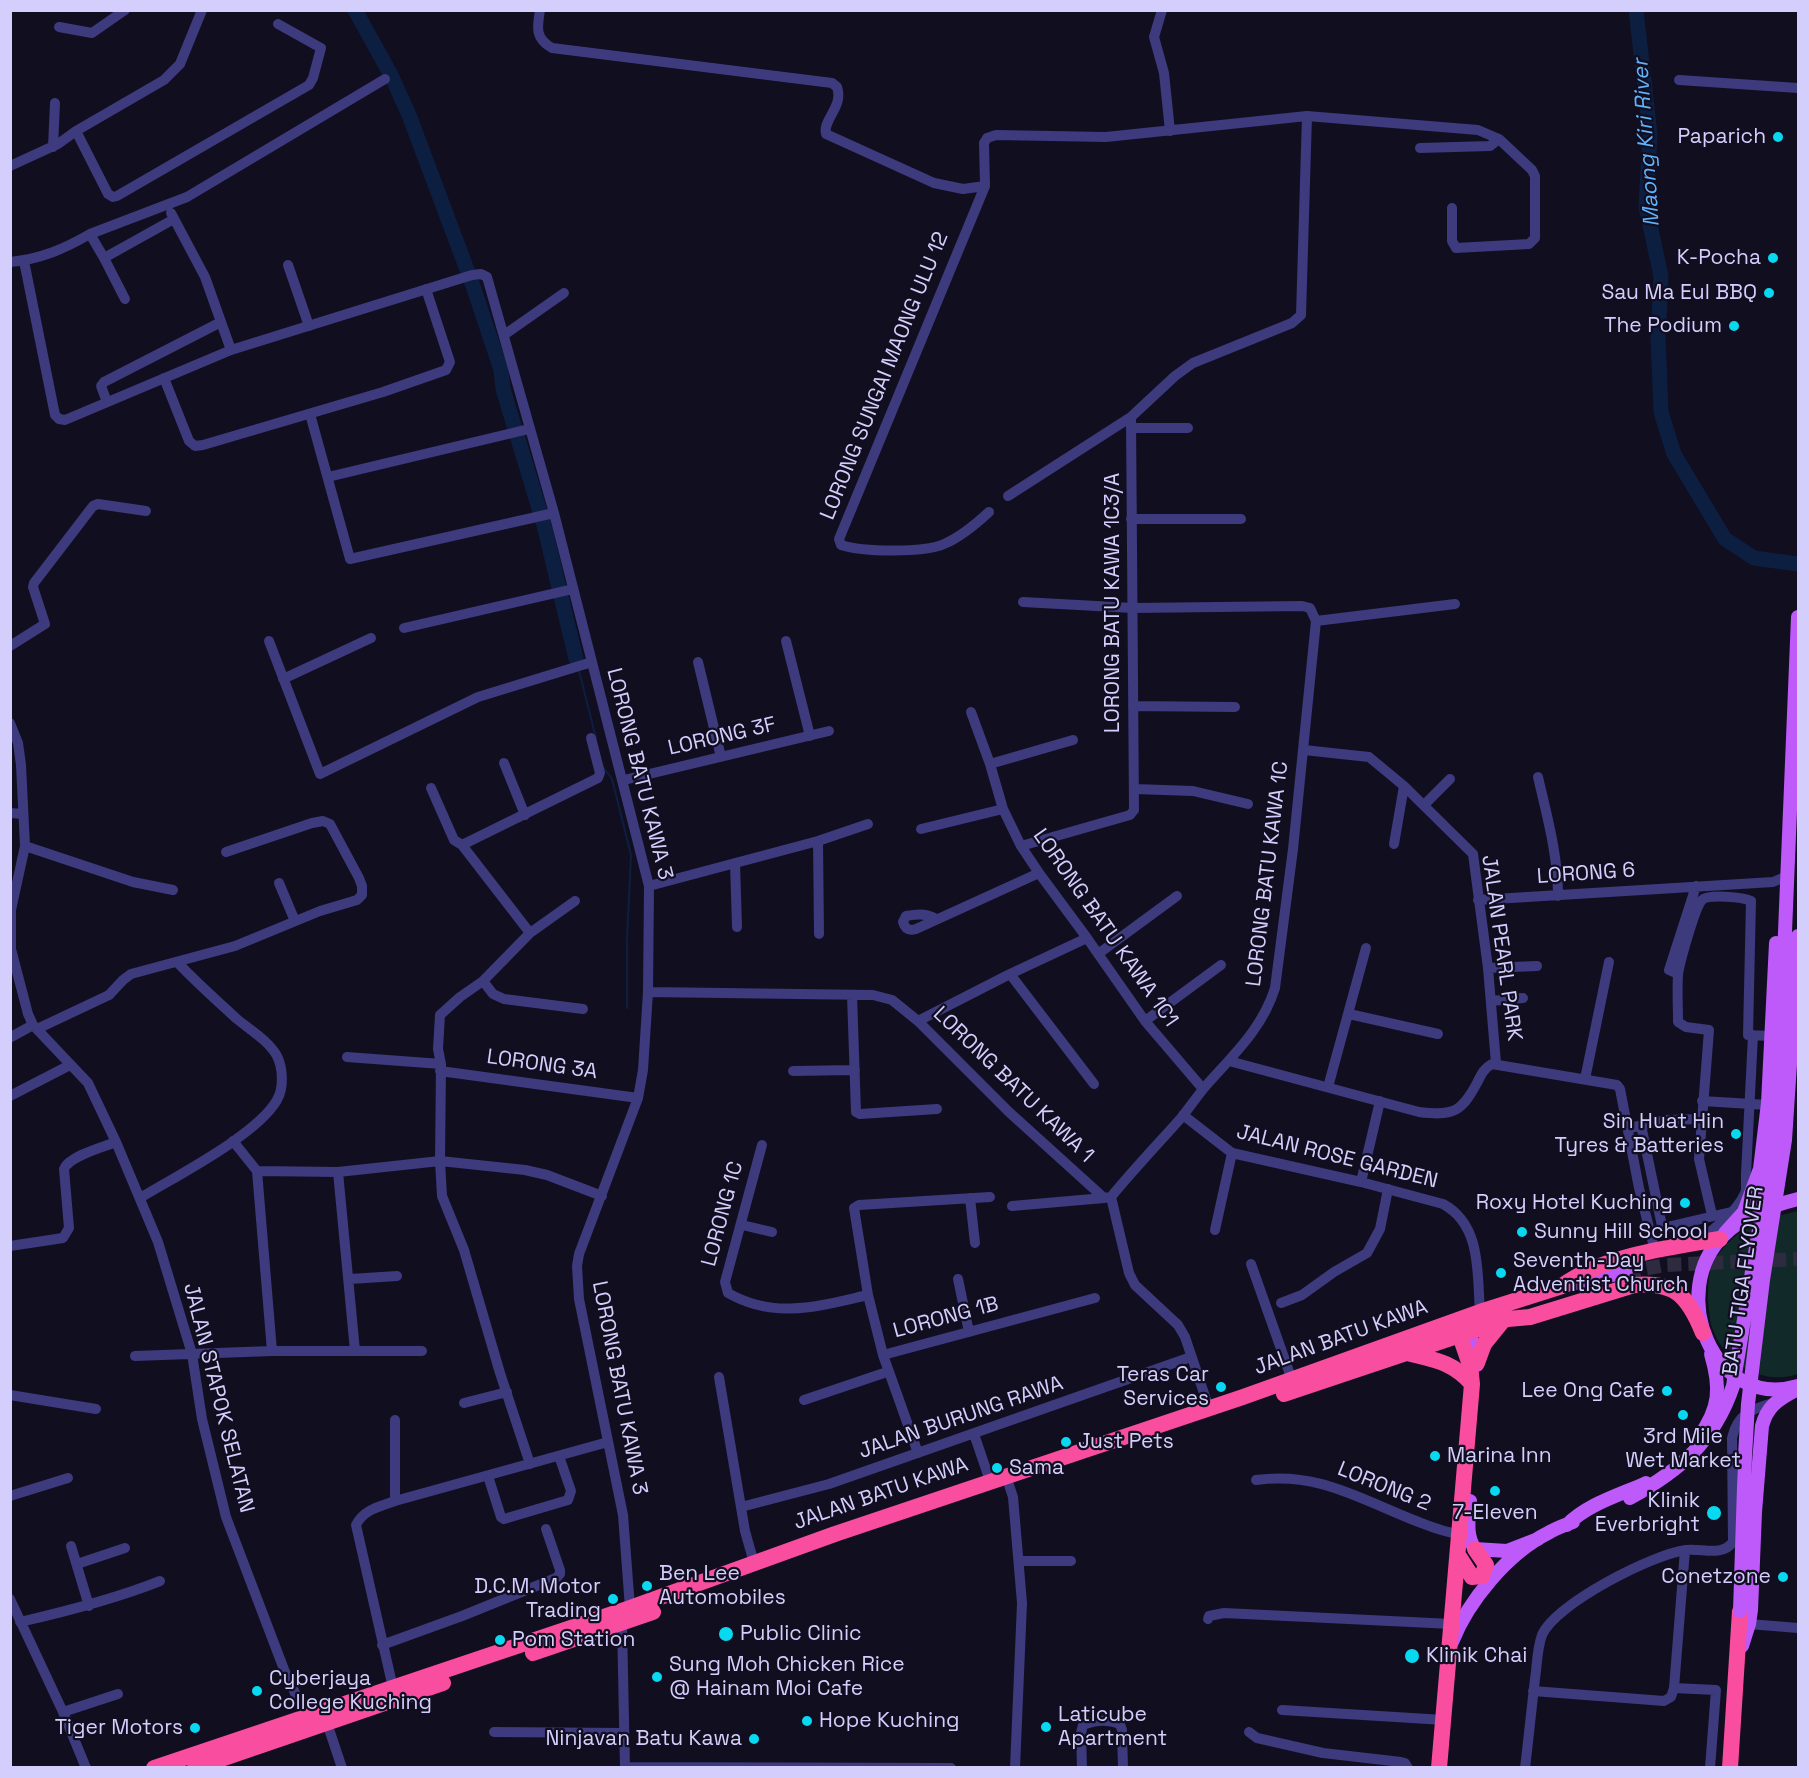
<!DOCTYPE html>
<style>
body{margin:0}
#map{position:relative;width:1809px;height:1778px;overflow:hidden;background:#110e20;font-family:"Space Grotesk",sans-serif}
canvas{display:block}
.frame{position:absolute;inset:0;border:12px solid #d4cefd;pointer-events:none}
</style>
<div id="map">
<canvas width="1809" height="1778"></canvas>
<div class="frame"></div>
</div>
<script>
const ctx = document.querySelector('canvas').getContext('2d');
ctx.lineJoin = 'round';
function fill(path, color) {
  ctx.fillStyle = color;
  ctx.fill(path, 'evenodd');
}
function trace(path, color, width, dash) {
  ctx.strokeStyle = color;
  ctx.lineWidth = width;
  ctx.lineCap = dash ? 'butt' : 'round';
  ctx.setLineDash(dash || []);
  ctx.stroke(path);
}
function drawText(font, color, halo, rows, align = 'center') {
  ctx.font = font + ' "Space Grotesk",sans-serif';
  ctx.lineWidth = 4.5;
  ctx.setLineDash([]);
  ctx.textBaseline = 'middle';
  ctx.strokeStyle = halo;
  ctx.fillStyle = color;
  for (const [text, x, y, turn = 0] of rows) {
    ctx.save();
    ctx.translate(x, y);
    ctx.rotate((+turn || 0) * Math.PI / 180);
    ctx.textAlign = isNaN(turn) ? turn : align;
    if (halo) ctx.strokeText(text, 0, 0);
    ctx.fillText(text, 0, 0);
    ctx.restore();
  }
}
const green = new Path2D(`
 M1798,1211V1374C1763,1386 1726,1364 1713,1330C1709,1320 1709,1308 1708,1298C1708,1287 1708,1276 1712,1266C1717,1253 1731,1239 1742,1231C1759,1219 1779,1216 1798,1211Z`);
const stream = new Path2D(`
 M579,671L596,738
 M603,767L612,779L631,855L627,940V1008`);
const river = new Path2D(`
 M355,10L391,75L409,115L472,283L501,370L503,389L544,525L576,659
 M1636,10L1650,134L1646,207L1661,276L1658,337L1661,412L1674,454L1725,539L1754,558L1798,564`);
const majorTunnel = new Path2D(`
 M1626,1272L1665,1265L1798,1259`);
const minor = new Path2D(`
 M540,10C537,28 535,38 552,48L832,83L837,87C844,107 822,120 826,134L934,183L963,189L985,186
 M1162,10L1154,37L1164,73L1170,131
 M59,27L92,33L125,10
 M1679,80L1798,88
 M76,131L108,194L113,197L117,196L309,85L313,78L321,48L278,24
 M53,147L55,103
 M1420,148L1490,146L1499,139
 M10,166L58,144L76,131L164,80L180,64L202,10
 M171,213L205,277L231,350
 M90,234L187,197L385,79
 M104,258L125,299
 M24,261L55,415L59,419L65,420L231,350L472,275L481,274L487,277L554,513L649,886L648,992L643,1070L638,1098L579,1254L577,1266L579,1299L623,1515L630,1608
 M10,262C41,259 64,249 90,234L104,258L174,219
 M288,265L309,326
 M504,335L564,293
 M164,378L189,441L195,446L203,445L383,392L446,370L450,362L426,289
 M107,402L101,386L104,382L221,322
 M310,414L350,559L554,513
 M1131,428H1188
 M328,477L529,429
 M1008,496L1131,417L1175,376L1193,363L1292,323L1301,315L1307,116
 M989,512C976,524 961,537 944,544C924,553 862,552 841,545L839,539L985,186L984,143L987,138L996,135L1106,137L1307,116L1478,130L1499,139L1532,170L1535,176V238L1529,244L1456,248L1452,241V208
 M1131,519H1241
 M1023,602L1133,608L1302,606L1310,608L1316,621L1293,849L1275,988C1262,1030 1231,1057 1204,1088C1196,1098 1189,1108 1181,1118C1158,1144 1134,1169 1111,1197
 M1316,621L1455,604
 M404,628L573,589
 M269,641L320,774L478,697L592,662
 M786,641L810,736
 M10,646L45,624L33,587L34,583L93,506L98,504L146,511
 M698,662L721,757
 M283,679L371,638
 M1133,706L1235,707
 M971,712L990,764L1003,809L1021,846L1039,873L1087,938L1145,1021L1203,1089
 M10,723L18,743L21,765L25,846L11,910V949L28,1014L33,1025L88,1083L116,1142L158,1242L192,1354L202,1419L226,1517L285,1672L306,1716
 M1304,750L1369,757L1404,786L1473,854L1488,968L1496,1063
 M504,763L525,815
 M990,764L1073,740
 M1538,777C1547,816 1558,855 1558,896
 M624,780L829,731
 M431,788L454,840L462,845L530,933
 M1134,789L1193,791L1248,804
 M1424,805L1450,779
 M10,813L23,814
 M921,829L1003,809
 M818,841L819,934
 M1394,844L1404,786
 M462,845L598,778L600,773L591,738
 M25,846L133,882L173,890
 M1021,846L1130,815L1134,810L1131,417
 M735,863L737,927
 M279,883L295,921
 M649,886L818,841L868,824
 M1478,900L1773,882L1787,876
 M936,919C926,913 917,914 906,916L903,922C905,929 909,931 916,929L1039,873
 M1098,954L1177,896
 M1488,968L1537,966
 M1010,974L1094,1084
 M1678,974L1669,970L1696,886
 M483,981L493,994L504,999L583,1009
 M648,992L873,995L892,1000L918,1021L1009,1112L1104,1198L1111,1197L1129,1273L1135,1285L1178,1325L1185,1337L1209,1408
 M852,995L856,1112L860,1114L937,1109
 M1491,1001L1523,998
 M1349,1014L1438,1034
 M918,1021L1010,974L1087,938
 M1145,1021L1221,965
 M37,1029L109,995L123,980L131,974L235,946L320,911L357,900L362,895V886L359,878L330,824L323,821L312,823L226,852
 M11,1037L33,1025
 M347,1057L441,1064
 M1229,1061L1419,1112C1452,1116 1461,1113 1477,1083C1481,1075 1484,1068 1492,1064L1617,1085L1620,1089L1639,1188L1655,1251
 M440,1071L638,1098
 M793,1071L855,1070
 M1585,1079L1609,962
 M1328,1087L1366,948
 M10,1096L70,1065
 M1702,1101L1768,1105
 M1183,1115L1232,1153L1361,1182L1443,1204C1482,1225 1477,1274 1480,1312
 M1641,1125L1662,1226L1667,1227L1731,1212
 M1634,1127L1667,1120L1701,1119
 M233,1141L257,1171L338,1172L440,1161L525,1170L547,1175L602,1196
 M762,1145L725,1282L728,1293C775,1320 819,1306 868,1295
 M257,1171L272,1351
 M338,1172L355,1351
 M1361,1182L1380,1101
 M1746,1189V1174L1753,1035
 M140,1198C176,1176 257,1135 277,1100C284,1088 283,1068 277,1056C269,1041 249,1029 237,1019C216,1000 196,982 177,962
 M970,1198L975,1243
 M1012,1206L1104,1198
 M1712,1215L1699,1159L1709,1030L1686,1027L1678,1022C1678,1007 1677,991 1678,975C1679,965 1695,907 1702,900C1708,894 1743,897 1751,901L1748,1035L1771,1036
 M742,1225L772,1232
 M1215,1230L1232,1153
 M1700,1240C1717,1226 1740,1210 1747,1188
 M10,1246L63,1238L69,1228L64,1169C69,1156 103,1147 116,1142
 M1251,1264L1292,1380
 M350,1279L397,1276
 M958,1279L969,1332
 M1281,1303L1302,1295L1334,1272L1367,1253L1380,1229L1388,1189
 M883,1355L1095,1298
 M135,1356L272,1351H422
 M719,1377L745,1531L754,1563
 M10,1395L96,1409
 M804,1400L887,1372
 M464,1403L507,1392
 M395,1420V1501
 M974,1434L990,1481
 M918,1453L883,1355L868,1295L854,1208L859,1205L990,1197
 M530,1464L500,1373L464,1250L442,1196L440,1161L441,1064L438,1049L440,1015L460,997L483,981L530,933L575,901
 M488,1476L501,1517L504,1519L568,1500L571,1491L559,1456
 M1256,1480C1317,1472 1356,1497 1411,1519C1427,1525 1442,1532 1459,1534
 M1009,1485L1013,1497L1022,1603L1015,1768
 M10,1496L68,1478
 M741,1507L829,1484L1191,1357
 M71,1546L89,1606
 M1019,1561H1071
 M77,1564L125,1548
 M10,1599L63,1712L86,1768
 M1208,1619L1209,1616L1224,1613L1452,1624
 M20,1622C68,1611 115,1599 160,1581
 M622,1624L625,1768
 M1749,1624L1798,1628
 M382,1645L462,1616L556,1578L560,1574V1570L546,1529
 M393,1688L356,1525C364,1509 379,1507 395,1501L608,1442
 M1674,1688L1716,1690L1710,1768
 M1533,1691L1664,1701L1671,1697L1674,1688L1685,1550
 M1282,1710L1444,1720
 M63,1712L118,1694
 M327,1723L342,1768
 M494,1732L624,1733
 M1249,1732L1257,1738L1323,1753L1401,1762L1405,1763L1408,1768
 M625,1767L951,1768
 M1082,1768L1081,1733L1083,1725C1095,1720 1108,1719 1120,1724L1122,1730L1123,1768
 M1525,1768C1529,1735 1532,1703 1536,1671C1537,1660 1538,1646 1542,1635C1555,1604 1653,1554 1686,1550C1702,1548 1722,1557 1733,1542L1732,1438C1737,1415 1751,1409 1773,1403`);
const major = new Path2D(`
 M1784,956L1798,617
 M1797,958L1798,936
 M1798,1199C1774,1205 1743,1216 1724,1235C1666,1291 1713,1411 1798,1386
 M1725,1233L1744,1212L1760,1169L1768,1103L1776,943
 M1567,1285L1626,1272
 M1462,1326L1470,1332L1477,1365
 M1699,1437C1720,1408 1721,1388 1711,1354
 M1470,1501C1469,1518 1465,1535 1475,1549L1507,1551L1538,1539
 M1567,1525C1587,1504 1620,1495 1646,1483
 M1452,1642C1468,1601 1508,1553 1548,1533C1556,1528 1565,1525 1573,1522
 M1742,1646L1749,1624L1751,1610L1755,1512L1762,1426C1767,1407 1777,1400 1794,1391`);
const highway = new Path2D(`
 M1407,1353C1435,1360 1453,1362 1472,1384
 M1477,1363L1484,1344L1501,1323
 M1284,1394L1508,1319L1530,1317L1634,1285C1675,1281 1688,1296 1703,1333
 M1458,1555L1472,1577L1482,1576L1486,1565L1475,1549
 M533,1653L653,1612
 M154,1768L630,1608L835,1534L1243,1397L1480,1312L1562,1286C1602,1256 1671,1247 1720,1239
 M195,1768L443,1683
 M1439,1768L1472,1384L1470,1365L1460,1336
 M1730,1768L1740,1611`);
const majorBridge = new Path2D(`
 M1630,1498C1680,1470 1714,1442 1733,1386L1774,1139L1784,956
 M1740,1611L1745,1456L1748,1404L1763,1280L1785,1140L1797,958`);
const markers = [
 [1778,137,6,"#08d8f0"],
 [1773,258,6,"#08d8f0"],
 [1769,293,6,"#08d8f0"],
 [1734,326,6,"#08d8f0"],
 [1736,1134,6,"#08d8f0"],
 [1685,1203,6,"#08d8f0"],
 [1522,1232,6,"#08d8f0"],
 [1501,1273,6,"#08d8f0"],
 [1221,1387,6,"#08d8f0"],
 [1667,1391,6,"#08d8f0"],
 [1683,1415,6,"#08d8f0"],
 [1066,1442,6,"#08d8f0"],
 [1435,1456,6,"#08d8f0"],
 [997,1468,6,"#08d8f0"],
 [1495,1491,6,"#08d8f0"],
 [1714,1513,8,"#08d8f0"],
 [1783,1577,6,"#08d8f0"],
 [647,1586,6,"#08d8f0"],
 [613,1599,6,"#08d8f0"],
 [726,1634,8,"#08d8f0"],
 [500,1640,6,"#08d8f0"],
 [1412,1656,8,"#08d8f0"],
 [657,1677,6,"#08d8f0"],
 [257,1691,6,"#08d8f0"],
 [807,1721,6,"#08d8f0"],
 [1046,1727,6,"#08d8f0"],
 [195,1728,6,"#08d8f0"],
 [754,1739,6,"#08d8f0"]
];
const poiNames = [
 ["Paparich",1766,137],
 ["K-Pocha",1761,258],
 ["Sau Ma Eul BBQ",1757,293],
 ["The Podium",1722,326],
 ["Sin Huat Hin",1724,1122],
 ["Tyres & Batteries",1724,1146],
 ["Roxy Hotel Kuching",1673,1203],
 ["Sunny Hill School",1534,1232,"left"],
 ["Seventh-Day",1513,1261,"left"],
 ["Adventist Church",1513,1285,"left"],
 ["Teras Car",1209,1375],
 ["Services",1209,1399],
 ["Lee Ong Cafe",1655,1391],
 ["3rd Mile",1683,1437,"center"],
 ["Wet Market",1683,1461,"center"],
 ["Just Pets",1078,1442,"left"],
 ["Marina Inn",1447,1456,"left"],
 ["Sama",1009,1468,"left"],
 ["Klinik",1700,1501],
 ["Everbright",1700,1525],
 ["7-Eleven",1495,1513,"center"],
 ["Ben Lee",659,1574,"left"],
 ["Automobiles",659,1598,"left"],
 ["Conetzone",1771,1577],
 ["D.C.M. Motor",601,1587],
 ["Trading",601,1611],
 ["Public Clinic",740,1634,"left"],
 ["Pom Station",512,1640,"left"],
 ["Klinik Chai",1426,1656,"left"],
 ["Sung Moh Chicken Rice",669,1665,"left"],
 ["@ Hainam Moi Cafe",669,1689,"left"],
 ["Cyberjaya",269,1679,"left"],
 ["College Kuching",269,1703,"left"],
 ["Laticube",1058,1715,"left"],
 ["Apartment",1058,1739,"left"],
 ["Hope Kuching",819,1721,"left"],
 ["Tiger Motors",183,1728],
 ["Ninjavan Batu Kawa",742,1739]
];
const streetNames = [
 ["LORONG SUNGAI MAONG ULU 12",885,376,-68],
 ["LORONG BATU KAWA 1C3/A",1113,603,-90],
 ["LORONG 3F",722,737,-13],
 ["LORONG BATU KAWA 3",639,774,76],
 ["LORONG BATU KAWA 1C",1268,874,-83],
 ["LORONG 6",1586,874,-4],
 ["LORONG BATU KAWA 1C1",1105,928,55],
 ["JALAN PEARL PARK",1501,948,82],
 ["LORONG 3A",542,1065,8],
 ["LORONG BATU KAWA 1",1013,1085,44],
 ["JALAN ROSE GARDEN",1337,1157,14],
 ["LORONG 1C",723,1214,-75],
 ["BATU TIGA FLYOVER",1744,1281,-82],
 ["LORONG 1B",946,1318,-15],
 ["JALAN BATU KAWA",1341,1338,-20],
 ["LORONG BATU KAWA 3",619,1388,79],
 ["JALAN STAPOK SELATAN",218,1398,76],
 ["JALAN BURUNG RAWA",961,1418,-19],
 ["LORONG 2",1384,1487,22],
 ["JALAN BATU KAWA",881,1494,-19]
];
const waterNames = [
 ["Maong Kiri River",1647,143,-94]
];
fill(green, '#112a29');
trace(stream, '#0d1f40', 2);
trace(river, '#0d1f40', 15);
trace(majorTunnel, '#2e2b41', 14, [14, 7]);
trace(minor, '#3d3a7e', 10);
trace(major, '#be59fa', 14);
trace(highway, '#f94d9f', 16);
trace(majorBridge, '#be59fa', 14);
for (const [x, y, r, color] of markers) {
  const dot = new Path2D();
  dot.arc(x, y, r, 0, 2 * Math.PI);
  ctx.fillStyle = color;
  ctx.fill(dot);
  trace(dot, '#110e20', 2);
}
drawText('21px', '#d4cefd', '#110e20', poiNames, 'right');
drawText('21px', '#d4cefd', '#110e20', streetNames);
drawText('italic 22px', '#60b2fa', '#110e20', waterNames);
</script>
